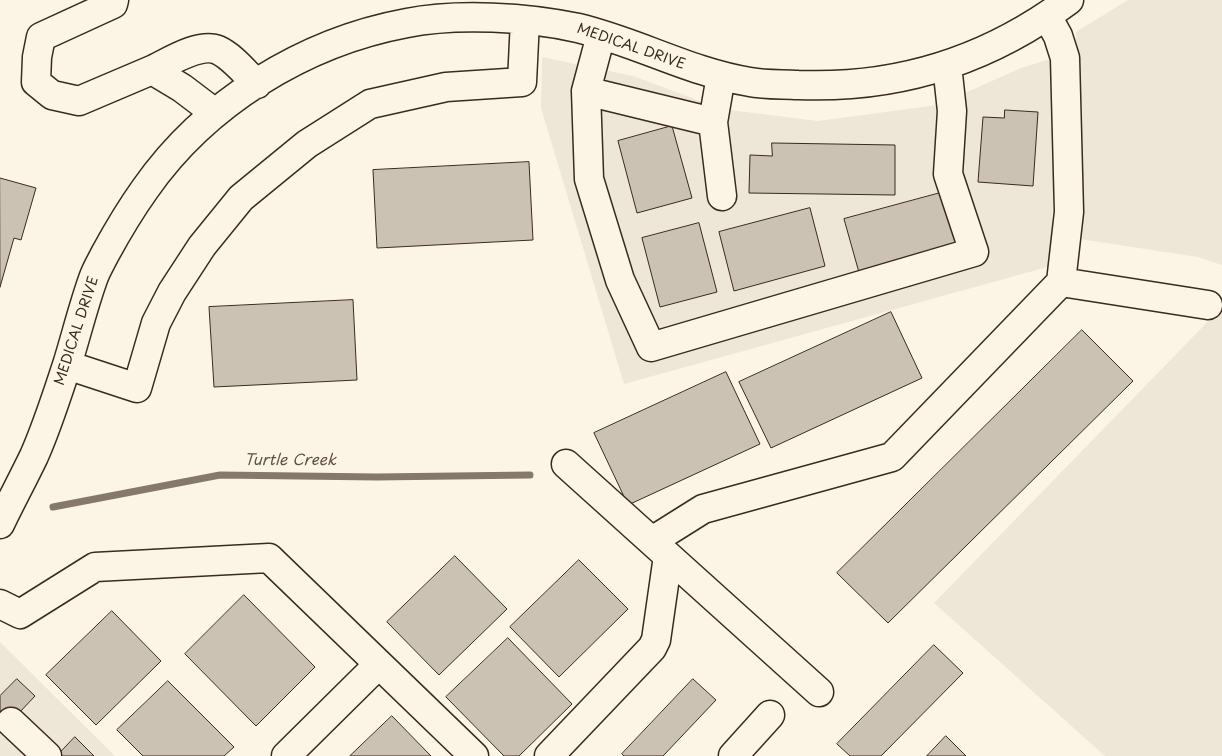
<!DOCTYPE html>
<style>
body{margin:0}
canvas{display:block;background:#fcf5e5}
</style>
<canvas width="1222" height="756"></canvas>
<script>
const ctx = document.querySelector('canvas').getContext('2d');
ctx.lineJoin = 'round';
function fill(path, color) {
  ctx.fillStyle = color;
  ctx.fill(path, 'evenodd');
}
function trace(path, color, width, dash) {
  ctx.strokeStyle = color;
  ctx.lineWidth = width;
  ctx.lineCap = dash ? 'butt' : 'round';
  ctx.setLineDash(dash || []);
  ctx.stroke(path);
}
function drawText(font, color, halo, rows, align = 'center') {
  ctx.font = font + ' "Playpen Sans",sans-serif';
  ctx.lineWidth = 4;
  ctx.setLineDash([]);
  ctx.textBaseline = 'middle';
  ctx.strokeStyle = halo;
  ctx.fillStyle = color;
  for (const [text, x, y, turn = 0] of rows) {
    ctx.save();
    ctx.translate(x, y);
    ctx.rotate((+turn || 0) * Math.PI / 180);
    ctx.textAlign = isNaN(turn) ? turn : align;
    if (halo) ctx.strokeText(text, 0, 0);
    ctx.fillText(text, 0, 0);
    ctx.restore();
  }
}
const built = new Path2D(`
 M1128,0H1222V265L1198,257L1080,239L1076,32Z
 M542,57L633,76L722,109L818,121L938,105L1021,68L1053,58L1054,160L1051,266L624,384L541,108Z
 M1222,307V756H1105L934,603Z
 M0,642L115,756H0Z`);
const stream = new Path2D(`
 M53,507L220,475L377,477L530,475`);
const building = new Path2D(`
 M1005,110L1038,112L1033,186L978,182L983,117L1004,118Z
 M672,126L692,198L637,213L618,141Z
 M772,143L895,145V195L749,193L750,155L772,156Z
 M529,162L533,240L377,248L373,170Z
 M0,178L36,188L21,240L14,238L0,287Z
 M944,192L960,250L860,276L844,219Z
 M810,208L825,266L734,291L719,232Z
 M699,223L717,292L660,307L642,238Z
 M353,300L357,380L214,387L209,307Z
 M891,312L922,378L771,448L739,382Z
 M1082,330L1133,381L888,623L837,573Z
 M726,372L760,444L628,505L594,433Z
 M455,556L507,609L439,675L387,622Z
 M579,560L628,609L559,677L510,627Z
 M244,595L315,667L256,726L185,654Z
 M112,611L161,661L96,725L46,675Z
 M508,638L572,704L519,756H504L446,697Z
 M934,645L963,673L881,756H850L837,744Z
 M17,679L35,696L0,733V696Z
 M693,679L716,700L663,756H624L622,754Z
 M168,681L234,747L224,756H143L117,730Z
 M392,716L431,756H350Z
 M946,736L966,756H927Z
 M75,737L94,756H57Z`);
const minor = new Path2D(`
 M114,0L113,4L41,37L37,57L36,82L52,95L79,101L152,70
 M1047,16L1058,36L1065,58L1069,212L1061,282
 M601,35L586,91L589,179L620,280L651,347L974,252L948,174L952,111L947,65
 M721,76L713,122L722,196
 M586,91L713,122
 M215,113L182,88L152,70C169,62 200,42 218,50C233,57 245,73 257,84
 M67,365L137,388L156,323L172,292L202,246L241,198L307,144L370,104L446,87L522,82L525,20
 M566,464L819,692
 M0,524C11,501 23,479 34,456C47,427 57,395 67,365C76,336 83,307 93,279C96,270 101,262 105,254C117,232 130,210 145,189C205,103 304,42 407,23C457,13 528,17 578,28C637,42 689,72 750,82C765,85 782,84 798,85C898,89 989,60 1069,0
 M652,541L703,509L892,457L1061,282L1208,305
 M0,604L20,614L95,567L269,558L474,756
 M11,722L47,756
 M286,756L378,665
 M549,756L652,648L656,640L668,556
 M733,756L770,715`);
const streetNames = [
 ["MEDICAL DRIVE",631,47,19],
 ["MEDICAL DRIVE",77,331,-72]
];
const waterNames = [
 ["Turtle Creek",290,461]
];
fill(built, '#eee6d6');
trace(stream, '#85796b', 7);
fill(building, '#ccc2b3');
trace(building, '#3b2a1e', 1);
trace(minor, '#3b2a1e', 31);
trace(minor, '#fcf5e5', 28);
drawText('14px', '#3b2a1e', '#fcf5e5', streetNames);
drawText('italic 15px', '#605144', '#fcf5e5', waterNames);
</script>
